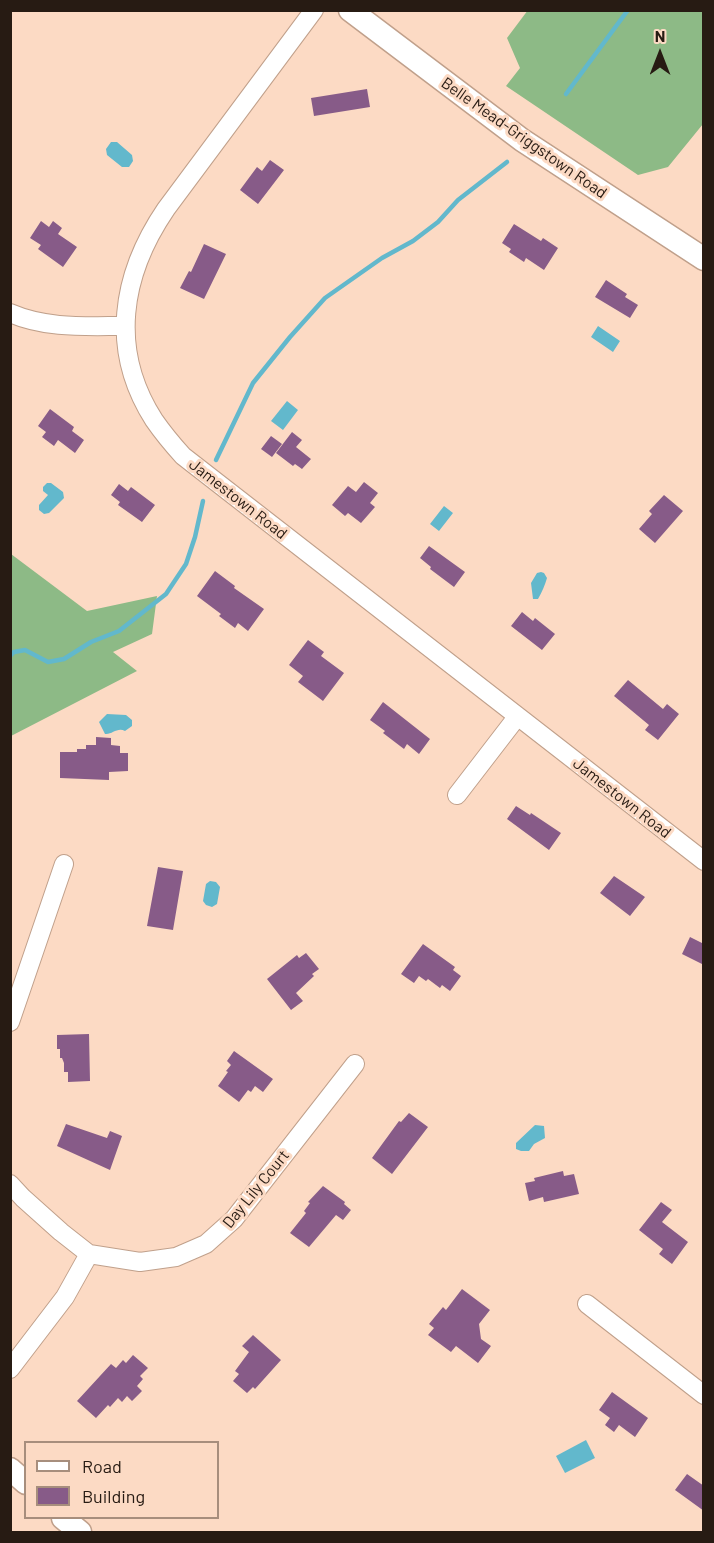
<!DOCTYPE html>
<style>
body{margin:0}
#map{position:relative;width:714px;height:1543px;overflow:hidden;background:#fcdac4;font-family:Barlow,sans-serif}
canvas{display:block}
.frame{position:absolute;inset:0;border:12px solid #271b13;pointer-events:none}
.legend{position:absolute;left:24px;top:1441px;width:195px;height:78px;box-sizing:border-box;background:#fcdac4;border:2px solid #a78e7d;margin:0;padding:8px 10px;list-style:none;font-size:18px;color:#271b13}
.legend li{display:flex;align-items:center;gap:12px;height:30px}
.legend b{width:30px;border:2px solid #a78e7d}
.north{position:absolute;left:630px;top:24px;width:60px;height:60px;-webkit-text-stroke:4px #fcdac4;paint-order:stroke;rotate:0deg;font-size:16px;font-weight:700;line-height:24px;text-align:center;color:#271b13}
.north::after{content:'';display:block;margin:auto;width:21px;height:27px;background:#271b13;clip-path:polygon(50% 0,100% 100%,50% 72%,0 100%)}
</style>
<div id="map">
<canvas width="714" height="1543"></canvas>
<div class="frame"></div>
<ul class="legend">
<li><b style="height:8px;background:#fff"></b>Road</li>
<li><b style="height:16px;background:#875b88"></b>Building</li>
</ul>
<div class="north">N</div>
</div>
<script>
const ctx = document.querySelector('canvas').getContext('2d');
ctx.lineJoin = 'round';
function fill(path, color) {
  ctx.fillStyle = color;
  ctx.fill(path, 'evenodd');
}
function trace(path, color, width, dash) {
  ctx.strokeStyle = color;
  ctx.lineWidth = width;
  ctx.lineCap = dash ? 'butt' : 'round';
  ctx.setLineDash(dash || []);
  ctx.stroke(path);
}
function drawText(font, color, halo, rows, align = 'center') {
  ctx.font = font + ' Barlow,sans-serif';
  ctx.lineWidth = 6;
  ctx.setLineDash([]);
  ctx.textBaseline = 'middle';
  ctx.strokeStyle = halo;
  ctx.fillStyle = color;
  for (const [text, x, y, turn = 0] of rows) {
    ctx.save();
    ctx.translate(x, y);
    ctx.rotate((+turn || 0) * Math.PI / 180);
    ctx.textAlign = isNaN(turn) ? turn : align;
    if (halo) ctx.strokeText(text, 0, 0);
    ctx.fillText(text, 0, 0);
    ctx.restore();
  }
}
const forest = new Path2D(`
 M528,10L703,11V124L668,167L638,175L506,86L520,68L507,38Z
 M11,554L87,611L157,596L152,634L113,652L137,671L11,736Z`);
const water = new Path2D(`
 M111,142H117L132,155L133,161L129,167H122L107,155L106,149Z
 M598,326L620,341L613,352L591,337Z
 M287,401L298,410L283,430L271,421Z
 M47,483H51L63,492L64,498L49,513L44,514L39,510V505L48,495L43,491V487Z
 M444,506L453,513L439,531L430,524Z
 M541,572L544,573L547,578C545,585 542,592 538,599H533L531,583L537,573Z
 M107,714L126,715L132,720V726L125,731C117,727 112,735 105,734L99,722Z
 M210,881L216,882L220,887L217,904L212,907L206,905L203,901L206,884Z
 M535,1125L544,1126L545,1138L534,1144L529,1151H521L516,1149V1143Z
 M586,1440L595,1458L565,1473L556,1456Z`);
const stream = new Path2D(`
 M566,94L628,10
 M216,460L253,383L290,337L325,298L382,258L413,241L438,222L458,200L507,162
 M10,656L14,652L25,650L48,662L64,659L91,642L119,631L166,594L186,564L195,537L203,501`);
const building = new Path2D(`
 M367,89L370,107L314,116L311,98Z
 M270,160L284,170L258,204L240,190L257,167L262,171Z
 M41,221L49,227L53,221L62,228L58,234L77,247L63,267L38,249L41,245L30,238Z
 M514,224L541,241L543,238L558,248L544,270L526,258L524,262L509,252L511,249L502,243Z
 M204,244L226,254L204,299L180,288L189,271L191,272Z
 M606,280L627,294L625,297L638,305L630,318L595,297Z
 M50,409L74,427L72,431L84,440L75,453L58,440L54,446L42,437L46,432L38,426Z
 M292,432L302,440L296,447L311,459L302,469L295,464L293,466L276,453Z
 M271,436L282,444L272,457L261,449Z
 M364,482L378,493L370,503L375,507L361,523L348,513L345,516L332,505L348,486L356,492Z
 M119,484L128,491L131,487L155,505L142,522L118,505L120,502L111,495Z
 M664,495L683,511L655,543L639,529L652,514L649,511Z
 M429,546L465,572L454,587L430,569L431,567L420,558Z
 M215,571L235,586L234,588L264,609L248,631L238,623L235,628L219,616L221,614L197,596Z
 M522,612L533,621L535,618L555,634L542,650L511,626Z
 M308,640L324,652L321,656L344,673L323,701L298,682L303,676L289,665Z
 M628,680L663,709L667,704L679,714L658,740L645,730L649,725L614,696Z
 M383,702L430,739L419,754L407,744L404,749L383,733L385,731L370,720Z
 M96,737L111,738V745L120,746V753H128V771L109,772V780L60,778V752H77V749H86V745H96Z
 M516,806L530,815L531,813L561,833L549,850L507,819Z
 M158,867L183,871L173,930L147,926Z
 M614,876L645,897L630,916L600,893Z
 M690,937L704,944V965L682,954Z
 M423,944L455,967L453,970L461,976L450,991L442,985L440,988L428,979L426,981L419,976L414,983L401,974Z
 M306,953L319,969L312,974L314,976L296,993L303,1001L291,1010L267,979L297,955L299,958Z
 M89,1034L90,1081L68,1082V1072H64V1063L62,1058H60V1049H57V1035Z
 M234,1051L273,1079L263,1092L255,1086L251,1092L248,1090L239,1102L218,1086L228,1072L226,1071L231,1065L227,1061Z
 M409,1113L428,1127L392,1174L372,1158L399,1121L401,1122Z
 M66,1124L107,1138L110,1131L122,1136L110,1170L57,1146Z
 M563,1171L564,1176L574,1174L579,1194L544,1202L543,1197L529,1201L525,1183L535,1181L534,1178Z
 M323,1186L345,1202L344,1204L351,1210L343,1220L336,1215L309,1247L290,1233L306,1213L304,1211L310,1203L308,1202Z
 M661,1202L672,1210L662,1222L688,1242L672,1264L659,1254L663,1249L639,1230Z
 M462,1289L490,1310L479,1324L481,1339L491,1346L478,1363L456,1346L451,1352L428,1335L434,1328L429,1324L443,1307L446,1310Z
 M253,1335L281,1360L255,1389L253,1387L247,1393L233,1381L239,1374L235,1371L249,1352L242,1346Z
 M133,1355L148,1368L140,1376L143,1379L137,1386L142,1391L132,1401L127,1396L122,1402L118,1398L110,1407L108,1405L96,1418L77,1401L111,1364L116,1368L123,1360L126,1363Z
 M612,1392L648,1418L635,1437L619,1425L614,1432L605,1425L610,1418L599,1410Z
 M687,1474L704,1486V1511L675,1490Z`);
const minor = new Path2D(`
 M314,10L166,209C121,275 109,350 154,420C163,433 173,445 183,456L704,861
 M10,313C47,329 86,326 125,326
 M457,795L517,717
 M10,1022L64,864
 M10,1184L23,1198L61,1232L89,1254L140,1262L176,1257L206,1244L234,1219L355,1064
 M587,1304L704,1395
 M10,1369L65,1297L89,1254`);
const tertiary = new Path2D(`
 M350,10L522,140L704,259
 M10,1469L26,1483
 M63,1518L80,1532`);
const streetNames = [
 ["Belle Mead-Griggstown Road",524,138,35],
 ["Jamestown Road",238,499,38],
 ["Jamestown Road",622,798,38],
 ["Day Lily Court",256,1189,-51]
];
fill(forest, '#8dba86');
fill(water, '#62b8cc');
trace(stream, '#62b8cc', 4.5);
fill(building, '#875b88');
trace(minor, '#c0a08b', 20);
trace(tertiary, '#c0a08b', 25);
trace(minor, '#fff', 18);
trace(tertiary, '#fff', 22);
drawText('16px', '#271b13', '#fcdac4', streetNames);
</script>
